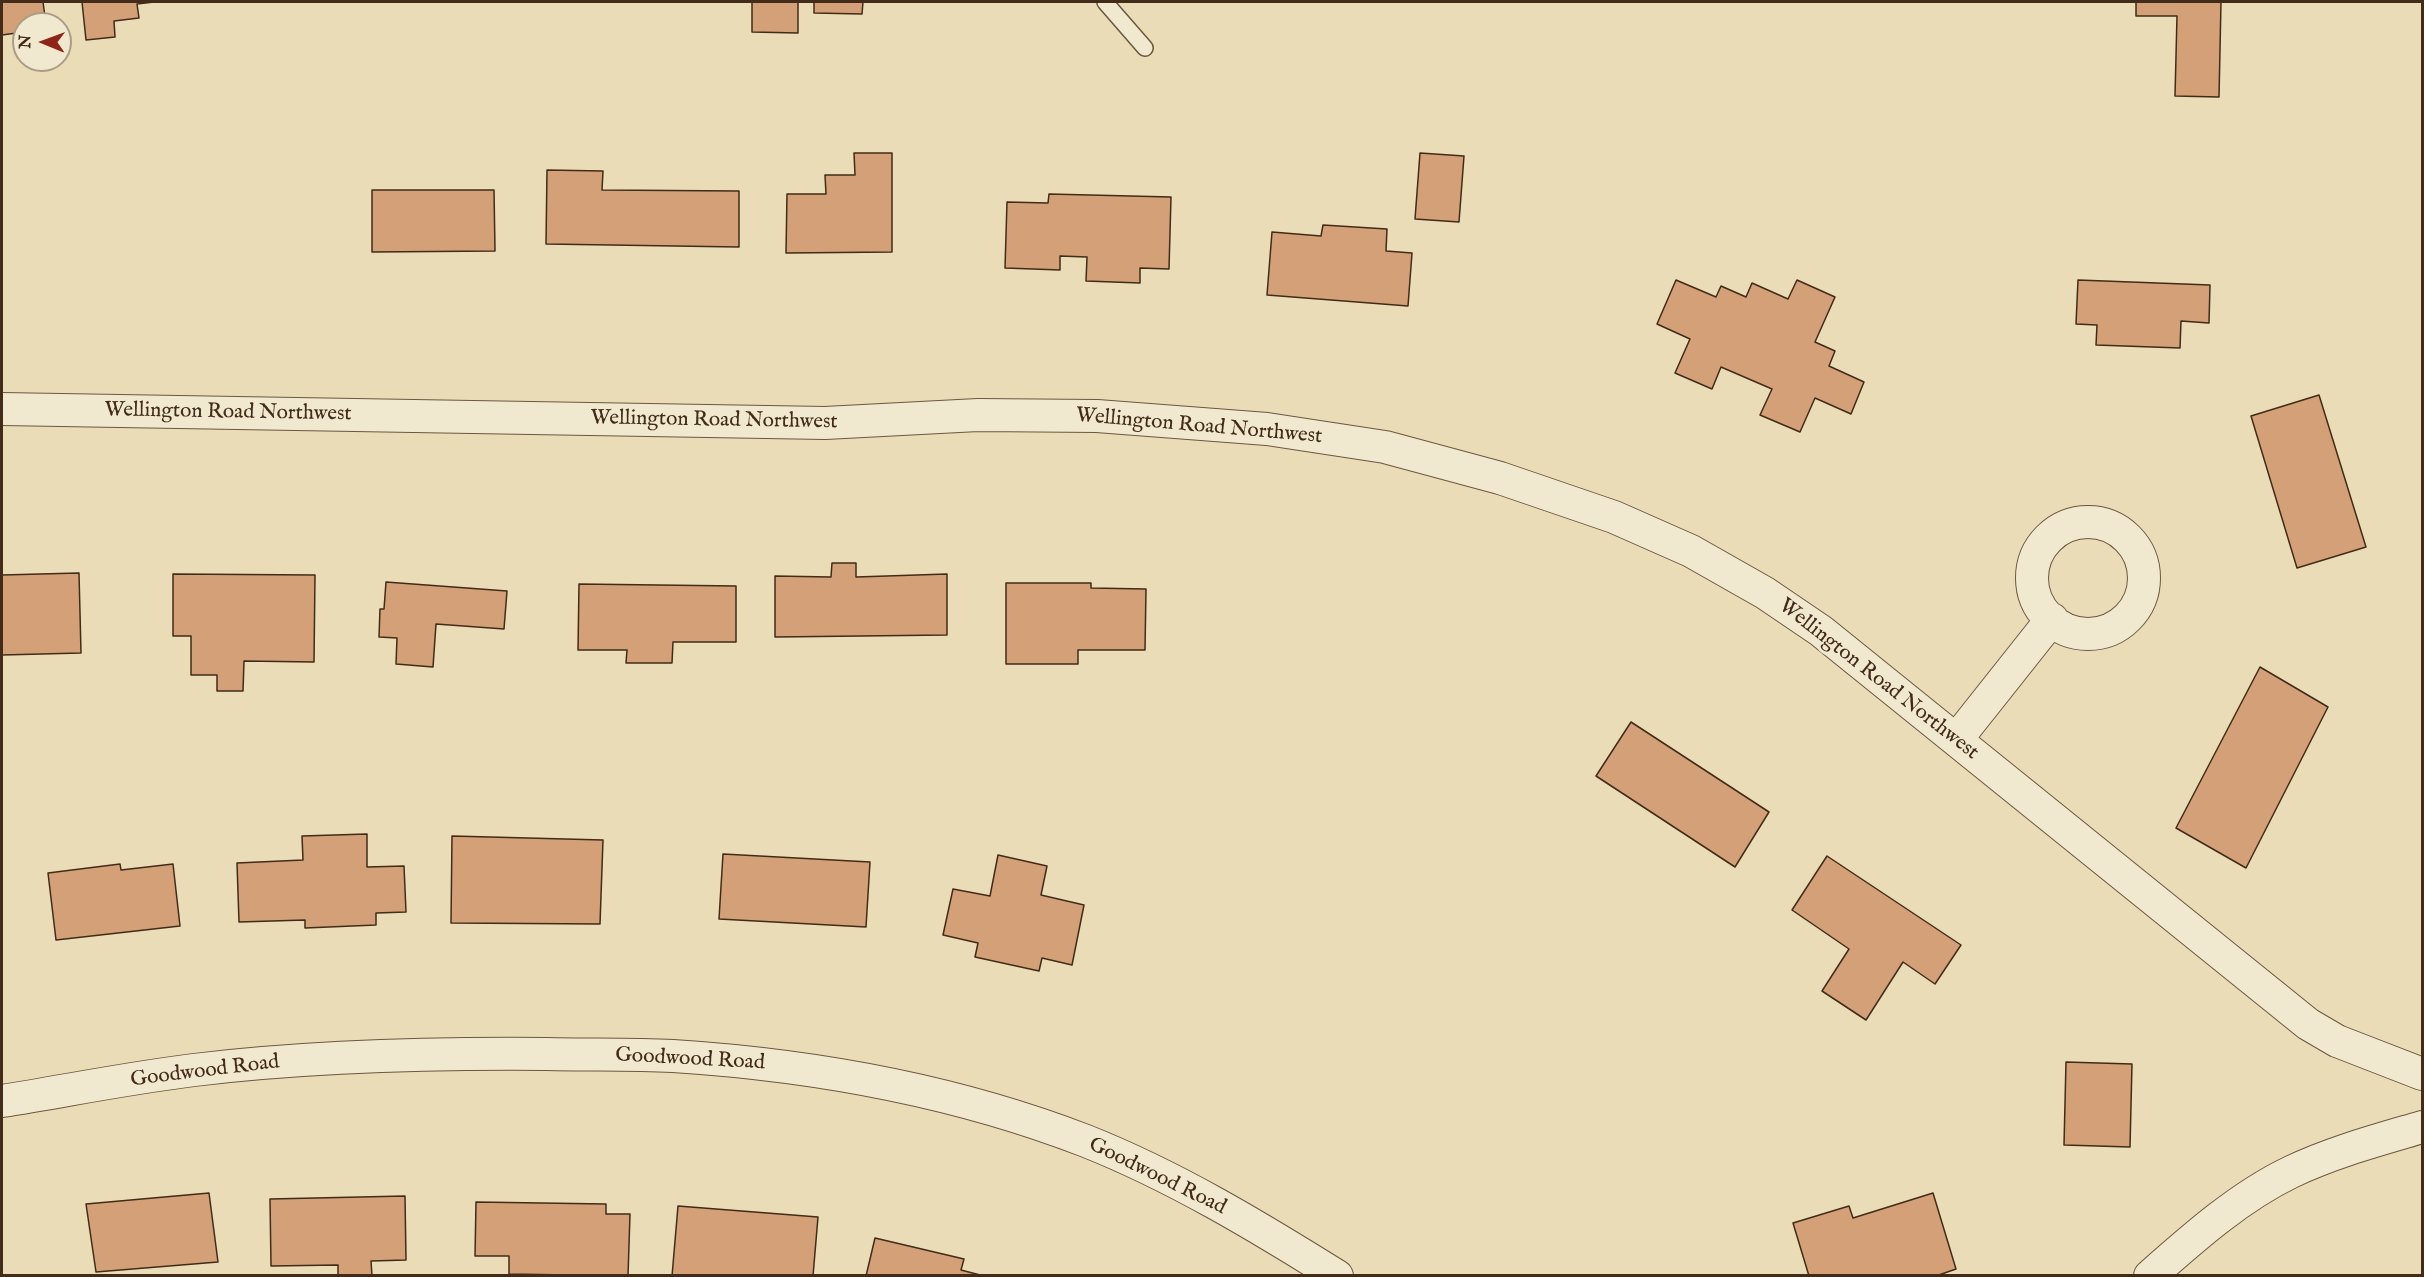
<!DOCTYPE html>
<style>
body{margin:0}
#map{position:relative;width:2424px;height:1277px;overflow:hidden;background:#e9dcb6;font-family:"IM FELL English",serif}
canvas{display:block}
.frame{position:absolute;inset:0;border:3px solid #422b19;pointer-events:none}
.north{position:absolute;left:12px;top:12px;width:60px;height:60px;box-sizing:border-box;background:#f1e8d0;border:2px solid #ab9c87;border-radius:50%;rotate:271deg;font-size:16px;font-weight:700;line-height:24px;text-align:center;color:#422b19}
.north::after{content:'';display:block;margin:auto;width:21px;height:27px;background:#8f2418;clip-path:polygon(50% 0,100% 100%,50% 72%,0 100%)}
</style>
<div id="map">
<canvas width="2424" height="1277"></canvas>
<div class="frame"></div>
<div class="north">N</div>
</div>
<script>
const ctx = document.querySelector('canvas').getContext('2d');
ctx.lineJoin = 'round';
function fill(path, color) {
  ctx.fillStyle = color;
  ctx.fill(path, 'evenodd');
}
function trace(path, color, width, dash) {
  ctx.strokeStyle = color;
  ctx.lineWidth = width;
  ctx.lineCap = dash ? 'butt' : 'round';
  ctx.setLineDash(dash || []);
  ctx.stroke(path);
}
function drawText(font, color, halo, rows, align = 'center') {
  ctx.font = font + ' "IM FELL English",serif';
  ctx.lineWidth = 6;
  ctx.setLineDash([]);
  ctx.textBaseline = 'middle';
  ctx.strokeStyle = halo;
  ctx.fillStyle = color;
  for (const [text, x, y, turn = 0] of rows) {
    ctx.save();
    ctx.translate(x, y);
    ctx.rotate((+turn || 0) * Math.PI / 180);
    ctx.textAlign = isNaN(turn) ? turn : align;
    if (halo) ctx.strokeText(text, 0, 0);
    ctx.fillText(text, 0, 0);
    ctx.restore();
  }
}
const building = new Path2D(`
 M2,2H43L46,24H24V32L2,35Z
 M82,2H154L137,4L139,18L114,21L115,37L86,40Z
 M752,2H798V33L752,32Z
 M814,2H863L862,14L814,13Z
 M2136,2H2221L2219,97L2175,96L2177,16H2136Z
 M854,153H892V252L786,253L787,194H826L825,175H855Z
 M1420,153L1464,156L1459,222L1415,219Z
 M547,170L603,171L602,190L739,191V247L546,244Z
 M372,190H494L495,251L372,252Z
 M1049,194L1171,197L1169,269L1140,268V283L1086,281L1087,257L1060,256V270L1005,268L1007,202L1048,203Z
 M1323,225L1387,229L1386,251L1412,253L1408,306L1267,295L1272,232L1321,236Z
 M1676,280L1716,297L1721,286L1746,297L1752,283L1788,299L1797,280L1835,297L1815,342L1835,351L1829,366L1864,382L1851,414L1815,398L1800,432L1760,415L1772,389L1721,367L1712,389L1675,373L1690,339L1657,324Z
 M2078,280L2210,285L2209,323L2181,321L2180,348L2096,345L2097,325L2076,324Z
 M2319,395L2366,547L2297,568L2251,416Z
 M832,563H856V577L947,574V635L775,637V576L831,577Z
 M79,573L81,653L2,655V575Z
 M173,574L315,575L314,662L244,661L243,691H217V675H191V636H173Z
 M386,582L507,591L504,629L436,624L433,667L396,664L397,638L379,637L380,609H384Z
 M1006,583H1091V588L1146,589L1145,650H1078V664H1006Z
 M579,584L736,586V642H673L672,663H626L627,650H578Z
 M2260,667L2328,707L2246,868L2176,828Z
 M1631,722L1769,812L1735,867L1596,776Z
 M367,834V867L404,866L406,912L376,913V925L305,928V920L239,922L237,863L303,860L302,836Z
 M452,836L603,840L600,924L451,923Z
 M723,854L870,862L866,927L719,919Z
 M998,855L1047,866L1041,895L1084,905L1072,965L1042,958L1039,971L975,957L978,943L943,935L953,889L990,896Z
 M1827,856L1961,945L1935,984L1903,962L1866,1020L1822,991L1849,949L1792,910Z
 M120,864L121,870L173,864L180,926L56,940L48,873Z
 M2066,1062L2132,1064L2130,1147L2064,1145Z
 M209,1193L218,1262L96,1272L86,1204Z
 M1933,1193L1956,1269L1936,1276H1809L1793,1223L1849,1206L1853,1218Z
 M405,1196L406,1260L371,1261L372,1276H338V1265L271,1266L270,1199Z
 M476,1202L606,1204V1214H630L628,1276L509,1274V1256H475Z
 M678,1206L818,1217L813,1276H672Z
 M875,1238L964,1259L961,1270L984,1276H866Z`);
const service = new Path2D(`
 M1105,2L1145,48`);
const minor = new Path2D(`
 M2,409L825,423L978,415L1097,416L1267,429L1385,447L1500,478L1614,517L1691,551L1765,593L1821,631L2308,1024L2337,1041L2422,1074
 M2032 578a56 56 0 1 1 112 0a56 56 0 1 1-112 0Z
 M1956,740L2052,619
 M2,1101C65,1091 129,1078 194,1070C311,1056 429,1053 547,1054C589,1055 631,1054 673,1056C813,1065 954,1090 1086,1141C1174,1176 1257,1226 1337,1276
 M2150,1276C2193,1238 2239,1197 2291,1172C2333,1152 2378,1140 2422,1127`);
const streetNames = [
 ["Wellington Road Northwest",228,413,1],
 ["Wellington Road Northwest",714,421,1],
 ["Wellington Road Northwest",1199,427,5],
 ["Wellington Road Northwest",1878,680,38],
 ["Goodwood Road",690,1060,3],
 ["Goodwood Road",205,1072,-7],
 ["Goodwood Road",1157,1177,26]
];
fill(building, '#d3a078');
trace(building, '#422b19', 1.5);
trace(service, '#6c5740', 18);
trace(minor, '#6c5740', 34);
trace(service, '#f1e8d0', 15);
trace(minor, '#f1e8d0', 32);
drawText('21px', '#422b19', '#f1e8d0', streetNames);
</script>
